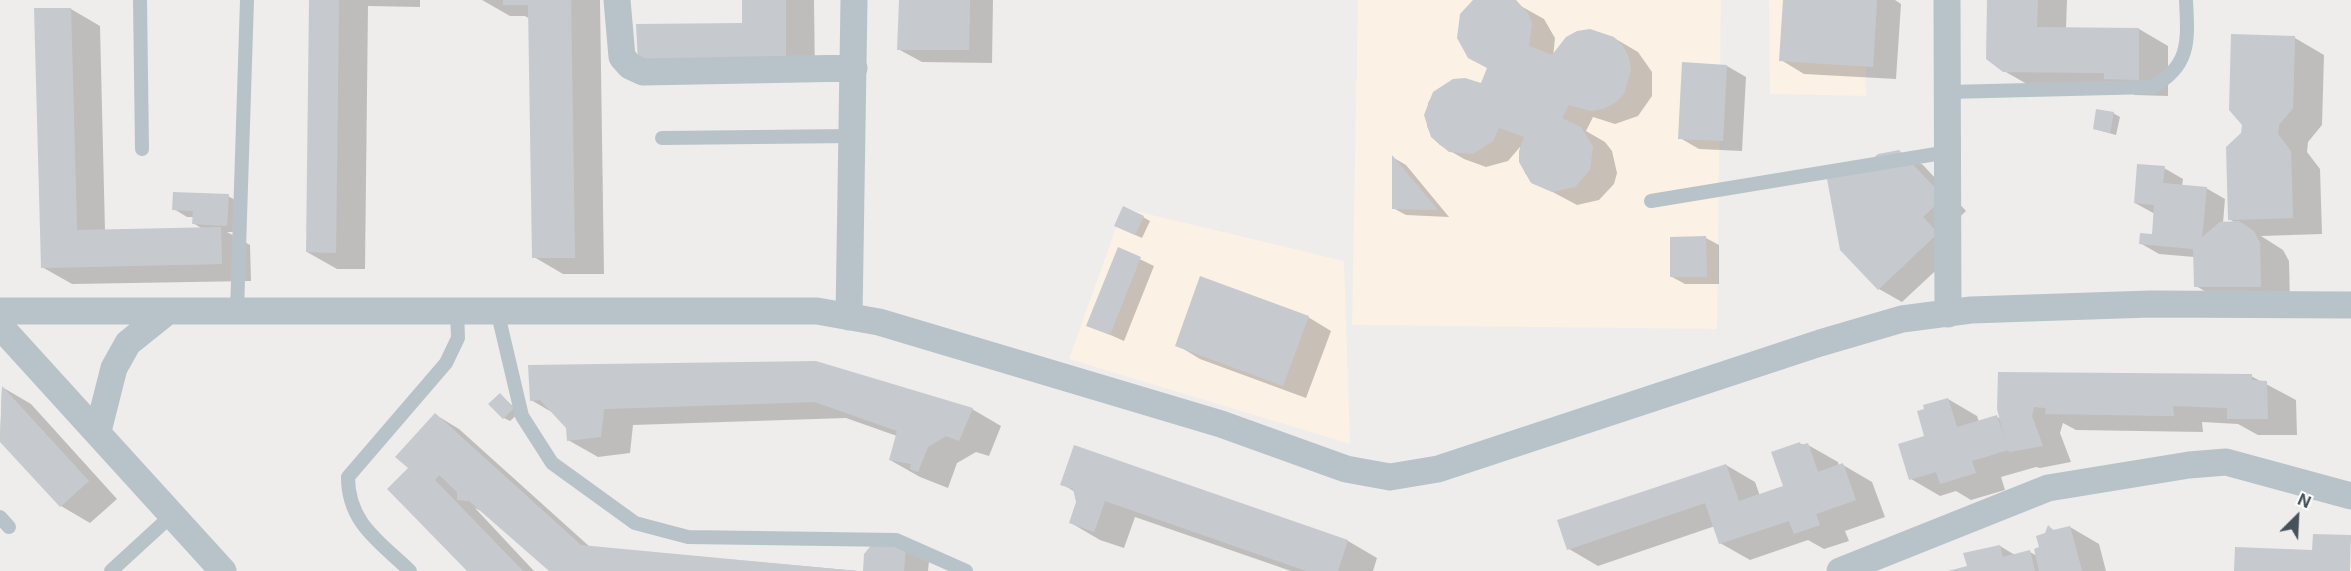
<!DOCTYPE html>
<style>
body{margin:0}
#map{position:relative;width:2351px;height:571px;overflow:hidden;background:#efecec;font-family:Inter,sans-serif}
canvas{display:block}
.north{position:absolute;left:2267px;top:487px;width:60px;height:60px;-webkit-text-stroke:4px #fff;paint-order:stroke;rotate:24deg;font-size:16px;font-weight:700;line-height:24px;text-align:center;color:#455259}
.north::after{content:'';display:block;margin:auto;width:21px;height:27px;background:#455259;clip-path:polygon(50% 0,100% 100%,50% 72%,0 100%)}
</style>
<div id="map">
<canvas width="2351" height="571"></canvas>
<div class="north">N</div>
</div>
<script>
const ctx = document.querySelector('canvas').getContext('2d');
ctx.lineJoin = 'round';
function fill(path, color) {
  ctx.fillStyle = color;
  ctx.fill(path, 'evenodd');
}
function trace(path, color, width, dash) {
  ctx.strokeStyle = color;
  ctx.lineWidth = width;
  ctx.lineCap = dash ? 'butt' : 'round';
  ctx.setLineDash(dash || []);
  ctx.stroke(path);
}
const commercial = new Path2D(`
 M1358,0H1721L1717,329L1352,325Z
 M1769,0H1865L1866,96L1770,94Z
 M1123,208L1344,261L1350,444L1069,359Z`);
const shadow = new Path2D(`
 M310,0H420V7L368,6L365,269H337L307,252Z
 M482,0H600L604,274H563L534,257L530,19L525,16H510Z
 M743,0H814L815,79L743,25Z
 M900,0H993L992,63L922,62L898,49Z
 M1476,0H1510L1544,19L1555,38L1553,58L1614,38L1638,52L1652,72V96L1638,116L1615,124L1593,117L1586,131L1605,142L1612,151L1617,173L1614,184L1599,200L1577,205L1532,181L1525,173L1520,147L1508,161L1486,167L1464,159L1440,145L1432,137L1427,126L1428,103L1434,93L1482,85L1489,68Z
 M1784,0H1895L1901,4L1896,79L1804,74L1781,60Z
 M1989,0H2067L2066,29H2139L2168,46V96L2135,95L2124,89L2034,88L2004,71Z
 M71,9L100,26L105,231L203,229L193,223L194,217H187L174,209L228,196L242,204L240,232H227L250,245L251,281L72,284L42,267Z
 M2232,36L2295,38L2324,55L2322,125L2308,142L2307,152L2320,169L2322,234L2261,236L2283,250L2289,261L2290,303H2225L2196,286L2194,257L2159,254L2140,243L2153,236L2155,214L2135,203L2164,168L2183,179L2182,186L2206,188L2225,199L2223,223H2236L2229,219L2243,125Z
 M1727,66L1746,77L1742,151L1699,149L1680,138Z
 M2113,113L2120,117L2116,135L2094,129Z
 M1899,152L1923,165L1966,211L1945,231L1961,247L1902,302L1879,289Z
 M1394,158L1406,165L1449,217L1406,215L1393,208Z
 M1143,217L1150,221L1142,238L1122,229Z
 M1706,238L1719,245V284H1685L1672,277Z
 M1119,249L1154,266L1124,341L1088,325Z
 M1308,317L1331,331L1306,398L1200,359L1177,345Z
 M530,366L972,409L1001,426L989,456L976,452L957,463L948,488L920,477L890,460L897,436L846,418L633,425L630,453L598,457L568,440L567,427L555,414L531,400Z
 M2251,376L2296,400L2297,435H2258L2238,424L2202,422L2203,432L2076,430L2063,423L2060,433L2071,462L2040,468L2036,467L2001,477L2005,490L1971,500L1956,491L1940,496L1911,479L1926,437L1948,399L1977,416L1979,422L1997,417L2001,419L1998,408Z
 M2,387L31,404L117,499L90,523L61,506L0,440Z
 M500,395L520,412L510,421L504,418Z
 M436,415L459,429L590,547L859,571H551L485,513L475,508L534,571H469L410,468Z
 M1800,444L1808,445L1838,462L1839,466L1843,465L1872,482L1885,517L1845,531L1849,541L1824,549L1808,540L1750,560L1720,543L1715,526L1598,566L1569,549L1726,465L1755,482L1760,496L1785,487Z
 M1075,447L1348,541L1377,558L1373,571H1291L1135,517L1124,548L1100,540L1071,523L1078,502L1075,492L1062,484Z
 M2049,527L2055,531L2070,527L2099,544L2106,571H1951L1968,567L2000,546L2015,555L2030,552L2037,556Z
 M905,548L929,561L928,571H864Z`);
const building = new Path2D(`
 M309,0H339L336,253L306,252Z
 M503,0H571L575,258H532L528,5H503Z
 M742,0H786V63H638L636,24L742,23Z
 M899,0H970L969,50H897Z
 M1473,0H1516L1528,13L1532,24L1529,46L1552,55L1566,37L1577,31L1590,29L1614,37L1623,46L1629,57L1631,70L1624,94L1615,103L1603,109L1590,111L1569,105L1562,118L1581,127L1593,147L1590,170L1575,187L1552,192L1531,183L1519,162V151L1524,137L1499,128L1493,141L1473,154L1449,152L1431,137L1424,115L1433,92L1453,79L1465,78L1481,83L1487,68L1468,58L1457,38L1460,14Z
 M1783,0H1877L1873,67L1779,61Z
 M1987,0H2038L2037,27L2139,28V80L2104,79V73L2003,72L1986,59Z
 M34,8H71L77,230L221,227L222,264L41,268Z
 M2231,34L2295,36L2293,108L2279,125L2278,134L2291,151L2293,218L2228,220L2226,147L2241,133L2242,125L2229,110Z
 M1682,62L1727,65L1723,141L1678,139Z
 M2096,109L2114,112L2110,133L2093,129Z
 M1899,150L1944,197L1923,217L1938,233L1878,290L1840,250L1825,168L1871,160L1878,154Z
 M1392,155L1438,210L1392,209Z
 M2137,164L2165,166L2163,183L2207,187L2202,237L2220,222L2239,221L2254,231L2260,243L2261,287H2194L2193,249L2139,244L2140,233L2152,234L2154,205L2134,203Z
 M173,192L229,194L227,226L192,224L193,211L172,210Z
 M1123,206L1144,216L1135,235L1114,226Z
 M1706,236L1707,277H1670V237Z
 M1118,247L1141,257L1110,335L1086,326Z
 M1200,276L1309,316L1283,386L1175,346Z
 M816,361L973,408L959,441L946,436L928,447L918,472L910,469L911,464L889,460L897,431L815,402L604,409L601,437L567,441L566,428L540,400L530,401L528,365Z
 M1998,372L2252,374V380L2267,381L2268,419H2227V408L2173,406L2174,416L2045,414L2046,408L2034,407L2032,416L2043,446L2009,452L2008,450L1972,461L1976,473L1940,484L1936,472L1909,480L1898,444L1924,436L1917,411L1924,409L1923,405L1948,398L1957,427L1997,415L2005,440L1997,409Z
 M2,386L89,481L60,507L0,442Z
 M500,393L514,408L503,419L488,404Z
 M435,413L581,545L857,571H549L469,501L457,500V492L439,475L435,480L523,571H467L387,489L408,468L395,457Z
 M1800,442L1801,445L1808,443L1818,472L1843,463L1856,500L1816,514L1820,525L1794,534L1789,521L1719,544L1705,503L1567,550L1557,520L1726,464L1739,501L1783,486L1771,452Z
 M1074,445L1348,540L1338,571H1306L1105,501L1094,532L1069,523L1076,502L1073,489L1060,485Z
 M2048,525L2053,530L2070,526L2082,571H2039L2034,549L2039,547L2036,536L2045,533Z
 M2313,534L2351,535L2350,571H2234L2235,547L2312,550Z
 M873,543L906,546L904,571H863L864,554Z
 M2000,545L2003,557L2030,550L2035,571H1948L1967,566L1963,553Z`);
const lane = new Path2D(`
 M140,0L142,149
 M1948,92L2152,87C2191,66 2188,40 2186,0
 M662,138L852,136
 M1651,201L1948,152
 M497,310L522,416L552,463L635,523L688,537L896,540L966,571
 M237,311L247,0
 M0,517L9,527
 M111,571L172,515
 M410,571C379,541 348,523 348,477L446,363L458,338L457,311`);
const street = new Path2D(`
 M617,0L622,57L630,66L643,72L854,68
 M1947,0L1948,314
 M0,311H817L879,322L1221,424L1346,469L1390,477L1438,469L1820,343L1902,319L1971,310L2150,304L2351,305
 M849,317L854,0
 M0,326L223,571
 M98,431L114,368L128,343L168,311
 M1840,571L2048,488L2189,465L2226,462L2351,496`);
fill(commercial, '#fbf1e4');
fill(shadow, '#0003');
fill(building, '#c6cacf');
trace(lane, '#b7c3c9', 14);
trace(street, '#b7c3c9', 27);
</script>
